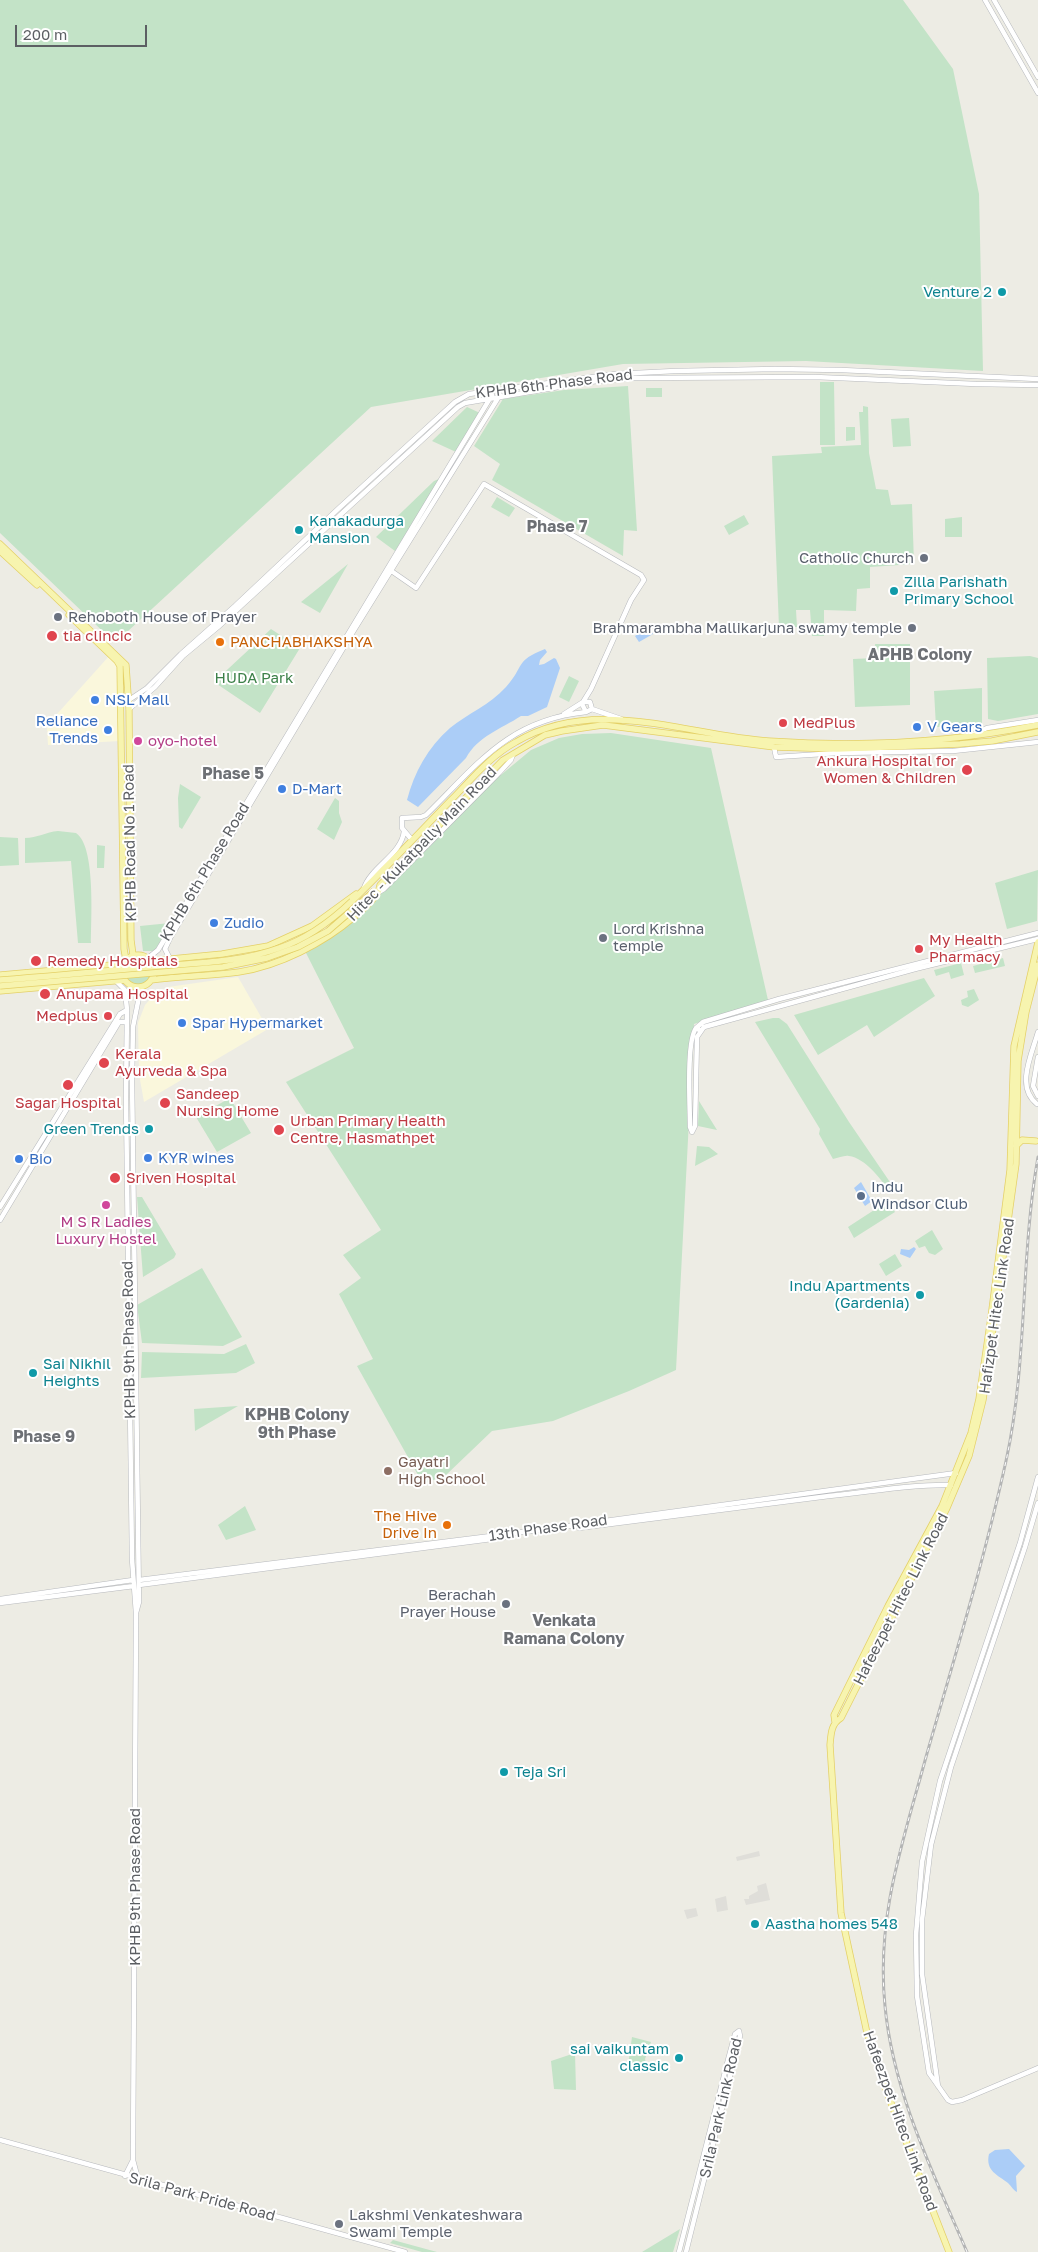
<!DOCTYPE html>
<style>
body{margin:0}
#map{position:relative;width:1038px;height:2252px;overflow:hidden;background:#edece4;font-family:"Golos Text",sans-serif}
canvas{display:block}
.scale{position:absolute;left:15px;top:25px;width:132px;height:22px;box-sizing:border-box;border:2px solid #5c5f63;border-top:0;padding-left:6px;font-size:15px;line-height:18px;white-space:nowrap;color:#5c5f63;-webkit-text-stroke:4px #fff;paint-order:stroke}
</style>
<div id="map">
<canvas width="1038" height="2252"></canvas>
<div class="scale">200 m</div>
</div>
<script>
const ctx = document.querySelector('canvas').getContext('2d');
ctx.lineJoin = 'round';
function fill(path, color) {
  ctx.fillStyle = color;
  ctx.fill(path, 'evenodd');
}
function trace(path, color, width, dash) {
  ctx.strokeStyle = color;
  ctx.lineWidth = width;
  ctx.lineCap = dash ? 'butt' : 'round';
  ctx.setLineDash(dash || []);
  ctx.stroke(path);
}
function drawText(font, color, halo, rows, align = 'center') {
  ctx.font = font + ' "Golos Text",sans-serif';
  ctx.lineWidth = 4;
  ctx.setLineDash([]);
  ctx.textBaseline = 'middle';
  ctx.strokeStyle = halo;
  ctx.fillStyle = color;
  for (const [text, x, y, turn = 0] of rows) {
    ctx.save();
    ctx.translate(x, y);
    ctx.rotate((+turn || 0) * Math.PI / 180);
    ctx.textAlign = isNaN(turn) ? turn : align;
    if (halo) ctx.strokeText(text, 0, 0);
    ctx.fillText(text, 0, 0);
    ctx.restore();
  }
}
const commercial = new Path2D(`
 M219,634L228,644L221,650L212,640Z
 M110,655L117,661L120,741L48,745L47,728L49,723Z
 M238,977L268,1029L144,1102L139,1074L138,1023L145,1005L154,995L168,987Z`);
const industrial = new Path2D(`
 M759,1851L760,1856L737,1861L736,1857Z
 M766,1883L770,1900L746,1905L744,1899H749V1896L758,1891L757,1886Z
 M726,1896L728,1910L717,1912L715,1899Z
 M696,1908L698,1916L687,1919L684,1910Z`);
const green = new Path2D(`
 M0,0H903L953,69L979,194L983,371L806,361L623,364L371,407L115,643L0,533Z
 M820,382H834L835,445H820Z
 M628,386L637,531L624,530L623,556L492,480L500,464L474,446L503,399L564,390Z
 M646,388H662V397H646Z
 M863,406L868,407L869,453L876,489L888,490L891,505L912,504L914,564L870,567V588L857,589L856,611L824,610V636H812L810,610H796L797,627H779L772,456L822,453L821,447L861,445L859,412H863Z
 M467,407L480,413L456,452L432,441Z
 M909,418L911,446L893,447L891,419Z
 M846,427H855V440L846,441Z
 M441,478L395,551L376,537L434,481Z
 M497,497L515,508L509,517L491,507Z
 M744,515L749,524L729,535L724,526Z
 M962,517V537H945V519Z
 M348,564L320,613L301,602Z
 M271,629L300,648L260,713L214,682Z
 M875,644H910V705L855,707L853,659L876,658Z
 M1030,656L1038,658V714L998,721L988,719L987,658Z
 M569,676L579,681L569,702L559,697Z
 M982,688V726L936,727L934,691Z
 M611,733L711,748L768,1000L694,1024L676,1370L629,1391L553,1421L492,1431L446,1475L423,1484L357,1366L373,1359L339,1294L361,1278L343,1255L381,1230L286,1082L354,1048L305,951L334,934L484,789L531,750L559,738L582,734Z
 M180,784L201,797L182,829L179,827L178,798Z
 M335,798L339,801V813L342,822L334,840L317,829Z
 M58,831L76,833C96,846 91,920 91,943H78L71,861L25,863V838C37,838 46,832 58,831Z
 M0,837L18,838L19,865L0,866Z
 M97,845L105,846L104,868H97Z
 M1038,870L1037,921L1007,929L995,883Z
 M170,923L155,951H143L140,926Z
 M124 971a14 14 0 1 1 28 0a14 14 0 1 1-28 0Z
 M1003,958L1005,966L975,973L973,966Z
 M961,963L964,975L951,979L949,972L936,976L934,970Z
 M924,978L935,996L874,1037L867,1025L818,1055L794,1015Z
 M974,989L979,1000L968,1007L962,1005L961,1000L968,997L967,991Z
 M773,1018H779L787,1024L849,1122L894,1188L889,1191C881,1179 865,1158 849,1156C844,1155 839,1158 833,1159L819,1134L820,1129L755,1022Z
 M230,1098L251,1133L217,1152L196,1117Z
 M699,1101L717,1130L698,1126Z
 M697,1146L709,1147L718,1154L695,1166Z
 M137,1197H142L176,1254L174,1258L143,1277Z
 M888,1201L895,1212L854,1238L848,1227Z
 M932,1230L943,1249L935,1255L929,1253L925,1246L919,1248L915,1241Z
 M895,1254L902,1266L886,1276L879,1264Z
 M202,1268L242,1337L223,1346L142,1343L137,1305Z
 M246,1344L255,1363L236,1373L141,1378L142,1352L224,1354Z
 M238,1406L195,1431L194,1409Z
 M245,1506L256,1530L226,1540L218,1525Z
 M632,2037L651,2042L645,2059L647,2067L628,2065Z
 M575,2053L576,2090L554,2089L551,2061Z
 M680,2229L673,2252H642Z
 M393,2240L437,2252H422L390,2243Z`);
const water = new Path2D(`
 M649,627L653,634L639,642L635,636Z
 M545,649L547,652L540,660L539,665L544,664L554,658L556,659L560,668L547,707L528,716H521C501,729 478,736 466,758L418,807L407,800C414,773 428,747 450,728C467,714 490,705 506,687C525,666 514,661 545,649Z
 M861,1182L872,1201L865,1206L854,1188Z
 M914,1247L916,1249L910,1258L900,1254L901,1249L909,1250Z
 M1009,2149L1025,2166L1016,2176L1017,2192C1013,2190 1012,2187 1008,2183C998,2175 985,2171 989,2154L995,2150Z`);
const minor = new Path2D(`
 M985,0L1038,93
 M994,0L1038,77
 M390,570L416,588L484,484L641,575L644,580L631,600L591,689L583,702L582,704L586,712L592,709L590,702H583L564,714
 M129,700L147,688L181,654L235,606L338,509L455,402L469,394L615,374L675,371L775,369L841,370L1038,379
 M129,709L155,687L183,656L218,627L458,407L465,403L588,382L631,378L815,377L976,384L1038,385
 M592,709L621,719
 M971,735L987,728L1038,720
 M774,747L776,757L838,753L953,751L1038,742
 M412,840L402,828V818L421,817L426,815C478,764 508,720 586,712
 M364,888C371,867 402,854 404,831
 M379,892L384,889L499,773L511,760L513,754
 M148,958L158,950L492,395
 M170,959L165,949L170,938L354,630L500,395
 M116,981L125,990L127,1010L126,1098L132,1559L136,1613L133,2160L138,2179
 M701,1031L696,1028L703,1022L779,999L1038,933
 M1038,1057L1033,1086L1038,1096
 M1037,1104C1015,1087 1032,1054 1038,1032
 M692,1132L695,1126L697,1037L704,1027L915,969L1038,939
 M692,1132L690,1127C690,1106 686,1042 696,1028
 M0,1207L120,1014L127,1010
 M0,1220L119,1022H126
 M1038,1477L1020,1543L940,1781L922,1862L916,1935L917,1996L929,2073L948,2100L952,2102L962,2100L1038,2068
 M579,1528C663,1518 746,1506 829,1496C870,1492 911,1484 951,1485
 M139,1580L539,1530L956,1473
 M139,1585L507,1537
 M0,1599L133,1580
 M0,1603L134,1586
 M136,1613L139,1602L132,1079L133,1027L141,987
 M938,2086L922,1974V1920L931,1845L951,1767L1025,1547L1038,1503
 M0,2140L405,2252
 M125,2176L133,2160
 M679,2252L728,2060L735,2034L739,2031L740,2036L686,2252`);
const major = new Path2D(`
 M0,544L126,665L129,709L131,940L133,955
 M0,551L37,585
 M69,615L117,661L120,666L124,949L126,960
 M352,901C386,868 418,834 451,800C471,780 490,756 516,742C594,695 685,735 769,741C858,747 950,743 1038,725
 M122 971a16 16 0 1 1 32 0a16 16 0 1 1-32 0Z
 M150,961L222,954L268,946L312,926L356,894
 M0,975L123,964
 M151,980C180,976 210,976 239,972C279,966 324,943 354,917C364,908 378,898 380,885L503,760L545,735L562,731L603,725L774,747L837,749L960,744L992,741L1038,732
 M0,991L125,980
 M1016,1146L1022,1140L1036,1141
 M835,1722L834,1715L888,1606L942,1506L971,1433L979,1399L991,1317L1010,1170L1014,1046L1038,942
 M949,2252L886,2090L867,2033L841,1913L830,1745C831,1734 831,1724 841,1718L947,1508L969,1456L983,1400L1016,1164L1018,1061L1026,1012L1038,965`);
const rail = new Path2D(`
 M967,2252C933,2173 893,2092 885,2006C876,1916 903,1842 926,1757C954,1659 984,1561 1006,1461C1028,1361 1020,1258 1038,1157`);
const majorBridge = new Path2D(`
 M0,980C53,976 106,971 159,966C199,963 241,962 279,948C307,939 331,921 352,901
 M0,986L223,967L267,958L298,947L328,931L374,891`);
const markers = [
 [1002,292,5,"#0f9aa8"],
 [299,530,5,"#0f9aa8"],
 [924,558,5,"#6b7280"],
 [894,591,5,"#0f9aa8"],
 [58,617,5,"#6b7280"],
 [912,628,5,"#6b7280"],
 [52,636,6,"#e0444e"],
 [220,642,5,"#e8710a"],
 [95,700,5,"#3f7fe0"],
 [783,723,5,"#e0444e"],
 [917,727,5,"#3f7fe0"],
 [108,730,5,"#3f7fe0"],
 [138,741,5,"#d1479c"],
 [967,770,6,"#e0444e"],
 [282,789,5,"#3f7fe0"],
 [214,923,5,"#3f7fe0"],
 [603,938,5,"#6b7280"],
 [919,949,5,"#e0444e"],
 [36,961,6,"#e0444e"],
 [45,994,6,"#e0444e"],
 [108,1016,5,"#e0444e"],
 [182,1023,5,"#3f7fe0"],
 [104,1063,6,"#e0444e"],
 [68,1085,6,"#e0444e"],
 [165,1103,6,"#e0444e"],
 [149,1129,5,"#0f9aa8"],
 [279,1130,6,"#e0444e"],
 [148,1158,5,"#3f7fe0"],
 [19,1159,5,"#3f7fe0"],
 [115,1178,6,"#e0444e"],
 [861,1196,5,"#5c6f8a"],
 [106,1205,5,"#d1479c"],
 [920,1295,5,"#0f9aa8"],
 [33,1373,5,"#0f9aa8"],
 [388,1471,5,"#8d6e63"],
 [447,1525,5,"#e8710a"],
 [506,1604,5,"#6b7280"],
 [504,1772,5,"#0f9aa8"],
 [755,1924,5,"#0f9aa8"],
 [679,2058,5,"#0f9aa8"],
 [339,2224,5,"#6b7280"]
];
const cultureNames = [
 ["Venture 2",992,292,"right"],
 ["Kanakadurga",309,521],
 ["Mansion",309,538],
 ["Zilla Parishath",904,582],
 ["Primary School",904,599],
 ["Green Trends",139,1129,"right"],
 ["Indu Apartments",910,1286,"right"],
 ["(Gardenia)",910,1303,"right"],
 ["Sai Nikhil",43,1364],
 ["Heights",43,1381],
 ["Teja Sri",514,1772],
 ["Aastha homes 548",765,1924],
 ["sai vaikuntam",669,2049,"right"],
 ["classic",669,2066,"right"]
];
const streetNames = [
 ["KPHB 6th Phase Road",554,384,-7],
 ["KPHB Road No 1 Road",130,843,-91],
 ["Hitec - Kukatpally Main Road",422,844,-46],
 ["KPHB 6th Phase Road",205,872,-59],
 ["Hafizpet Hitec Link Road",997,1306,-82],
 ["KPHB 9th Phase Road",129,1340,-91],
 ["13th Phase Road",548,1528,-8],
 ["Hafeezpet Hitec Link Road",901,1599,-63],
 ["KPHB 9th Phase Road",135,1887,-90],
 ["Srila Park Link Road",721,2108,-77],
 ["Hafeezpet Hitec Link Road",900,2121,70],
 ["Srila Park Pride Road",202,2197,15]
];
const worshipNames = [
 ["Catholic Church",914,558],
 ["Rehoboth House of Prayer",68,617,"left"],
 ["Brahmarambha Mallikarjuna swamy temple",902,628],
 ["Lord Krishna",613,929,"left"],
 ["temple",613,946,"left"],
 ["Berachah",496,1595],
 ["Prayer House",496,1612],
 ["Lakshmi Venkateshwara",349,2215,"left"],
 ["Swami Temple",349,2232,"left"]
];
const healthNames = [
 ["tia clincic",63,636],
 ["MedPlus",793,723],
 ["Ankura Hospital for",956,761,"right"],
 ["Women & Children",956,778,"right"],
 ["My Health",929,940],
 ["Pharmacy",929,957],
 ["Remedy Hospitals",47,961],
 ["Anupama Hospital",56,994],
 ["Medplus",98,1016,"right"],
 ["Kerala",115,1054],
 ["Ayurveda & Spa",115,1071],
 ["Sandeep",176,1094],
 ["Nursing Home",176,1111],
 ["Sagar Hospital",68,1103,"center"],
 ["Urban Primary Health",290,1121],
 ["Centre, Hasmathpet",290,1138],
 ["Sriven Hospital",126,1178]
];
const foodNames = [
 ["PANCHABHAKSHYA",230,642],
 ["The Hive",437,1516,"right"],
 ["Drive In",437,1533,"right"]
];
const parkNames = [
 ["HUDA Park",254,678]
];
const shopNames = [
 ["NSL Mall",105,700],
 ["Reliance",98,721,"right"],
 ["Trends",98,738,"right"],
 ["V Gears",927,727],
 ["D-Mart",292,789],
 ["Zudio",224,923],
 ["Spar Hypermarket",192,1023],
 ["KYR wines",158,1158],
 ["Bio",29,1159]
];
const hotelNames = [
 ["oyo-hotel",148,741],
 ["M S R Ladies",106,1222,"center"],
 ["Luxury Hostel",106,1239,"center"]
];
const serviceNames = [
 ["Indu",871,1187],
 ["Windsor Club",871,1204]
];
const educationNames = [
 ["Gayatri",398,1462],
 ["High School",398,1479]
];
const neighbourhoodNames = [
 ["Phase 7",557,527],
 ["APHB Colony",920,655],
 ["Phase 5",233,774],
 ["KPHB Colony",297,1415],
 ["9th Phase",297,1433],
 ["Phase 9",44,1437],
 ["Venkata",564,1621],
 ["Ramana Colony",564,1639]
];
fill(commercial, '#faf7dc');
fill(industrial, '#dfded9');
fill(green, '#c3e3c7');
fill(water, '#abcdf7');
trace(minor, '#b7b9bd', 5.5);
trace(major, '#e4d067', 7);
trace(minor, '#fff', 4.5);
trace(major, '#f7f4af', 5.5);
trace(rail, '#b4b5b5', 3);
trace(rail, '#fff', 1, [4]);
trace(majorBridge, '#e4d067', 7, []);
trace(majorBridge, '#f7f4af', 5.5);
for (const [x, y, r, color] of markers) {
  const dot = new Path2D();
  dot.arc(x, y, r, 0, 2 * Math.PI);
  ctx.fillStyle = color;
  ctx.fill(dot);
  trace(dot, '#fff', 2);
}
drawText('15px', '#0d838f', '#fff', cultureNames, 'left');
drawText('15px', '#5c5f63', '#fff', streetNames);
drawText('15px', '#5b616d', '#fff', worshipNames, 'right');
drawText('15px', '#be3a42', '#fff', healthNames, 'left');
drawText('15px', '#c56008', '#fff', foodNames, 'left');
drawText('15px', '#3d8149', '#fff', parkNames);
drawText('15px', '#366cbe', '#fff', shopNames, 'left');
drawText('15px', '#b23c85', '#fff', hotelNames, 'left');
drawText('15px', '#4e5e75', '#fff', serviceNames, 'left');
drawText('15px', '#785e54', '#fff', educationNames, 'left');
drawText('bold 16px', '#6d7075', '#fff', neighbourhoodNames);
</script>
